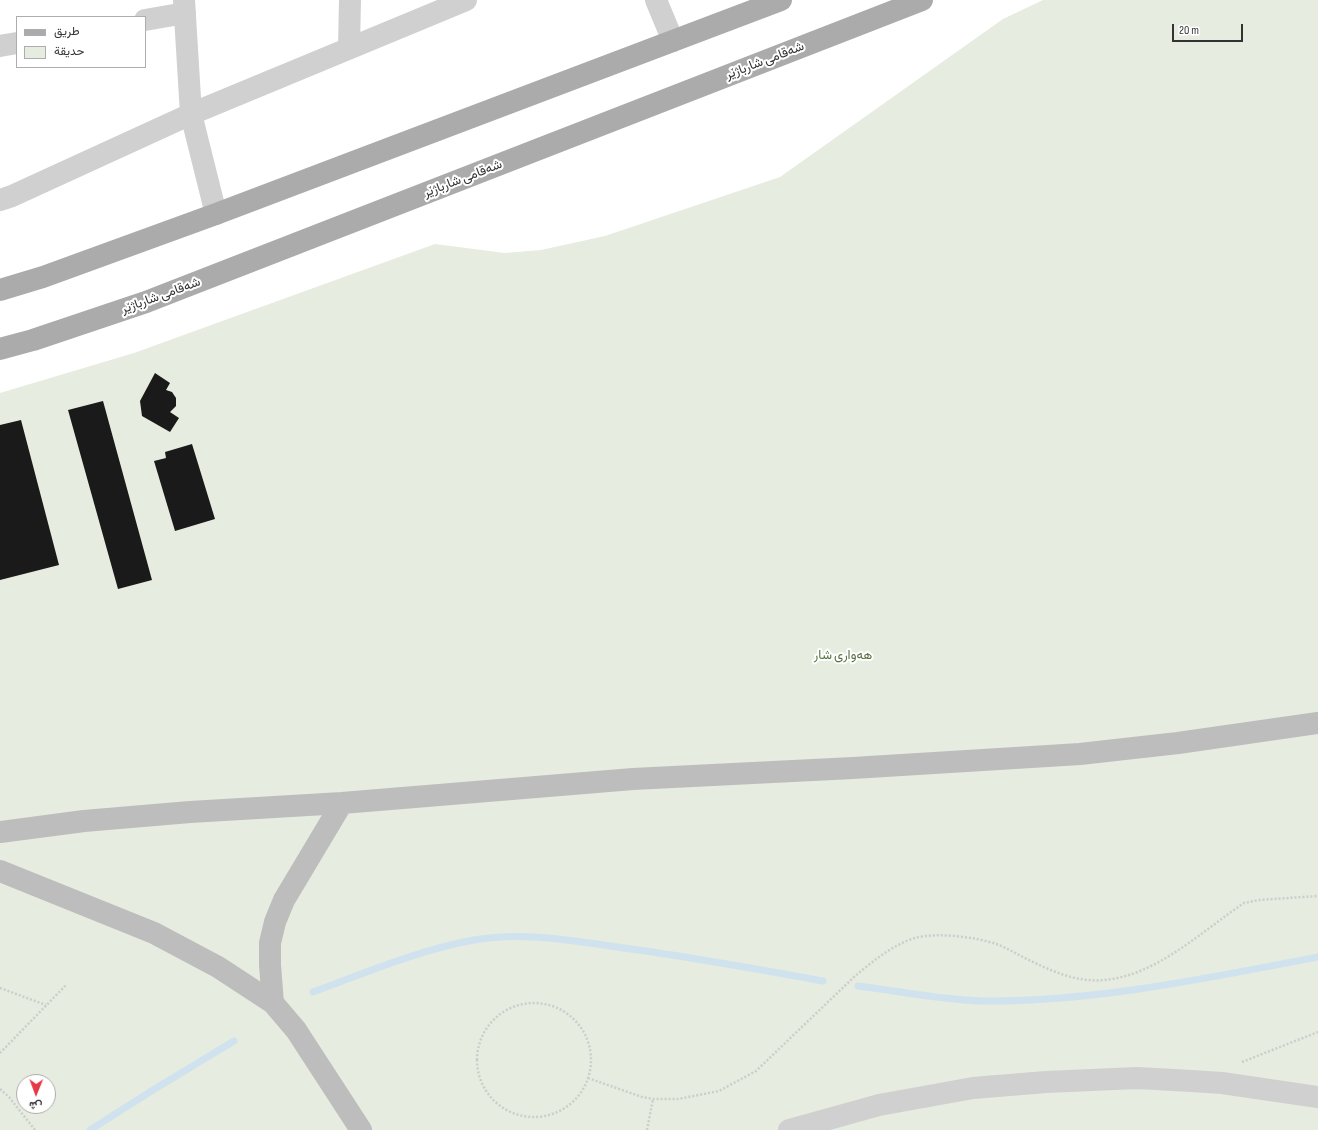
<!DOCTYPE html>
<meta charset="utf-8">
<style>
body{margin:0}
#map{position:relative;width:1318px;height:1130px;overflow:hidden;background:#fff;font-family:"Sofia Sans Condensed",Vazirmatn,sans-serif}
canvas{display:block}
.legend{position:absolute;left:16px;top:16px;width:130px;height:52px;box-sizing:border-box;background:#fff;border:1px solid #adadad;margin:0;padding:5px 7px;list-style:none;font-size:12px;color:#333}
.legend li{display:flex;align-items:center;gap:8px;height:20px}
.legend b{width:20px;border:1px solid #adadad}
.north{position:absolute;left:16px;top:1074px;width:40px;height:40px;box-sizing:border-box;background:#fff;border:1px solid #adadad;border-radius:50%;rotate:181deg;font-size:11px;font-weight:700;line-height:16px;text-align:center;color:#333}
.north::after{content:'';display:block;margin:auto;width:14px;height:18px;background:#e63946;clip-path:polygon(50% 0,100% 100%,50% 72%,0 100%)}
.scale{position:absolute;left:1172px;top:24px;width:71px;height:18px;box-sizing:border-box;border:2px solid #333;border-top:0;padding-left:5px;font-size:12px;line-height:14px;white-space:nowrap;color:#333;-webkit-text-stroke:3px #fff;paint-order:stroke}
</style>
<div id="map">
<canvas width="1318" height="1130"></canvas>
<ul class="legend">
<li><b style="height:5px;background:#ababab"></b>طريق</li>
<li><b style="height:11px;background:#e6ecdf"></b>حديقة</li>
</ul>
<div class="north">ش</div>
<div class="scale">20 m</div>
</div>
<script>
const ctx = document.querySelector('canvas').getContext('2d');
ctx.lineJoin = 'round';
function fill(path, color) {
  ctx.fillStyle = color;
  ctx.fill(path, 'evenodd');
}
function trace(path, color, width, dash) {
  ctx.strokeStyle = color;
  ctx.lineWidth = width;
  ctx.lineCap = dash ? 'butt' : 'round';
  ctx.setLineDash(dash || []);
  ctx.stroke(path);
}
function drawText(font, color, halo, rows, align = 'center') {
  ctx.font = font + ' "Sofia Sans Condensed",Vazirmatn,sans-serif';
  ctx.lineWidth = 4;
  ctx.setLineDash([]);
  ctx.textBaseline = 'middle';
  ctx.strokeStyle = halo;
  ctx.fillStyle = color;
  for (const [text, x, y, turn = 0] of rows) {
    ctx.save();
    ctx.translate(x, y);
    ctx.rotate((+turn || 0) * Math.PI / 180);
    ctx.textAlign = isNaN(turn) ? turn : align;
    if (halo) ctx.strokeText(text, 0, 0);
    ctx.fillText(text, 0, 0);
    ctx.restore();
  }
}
const green = new Path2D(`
 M1043,0H1318V1130H0V393L134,353L435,244L505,253L541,250L605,236L780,177L1003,19ZM24,1082H48V1106H24Z`);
const stream = new Path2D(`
 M858,986C899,991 940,1000 982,1001C1095,1002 1207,978 1318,957
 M313,992C365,973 418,950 474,940C524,931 574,941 624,948C690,957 757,969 823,981
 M90,1130L153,1090L234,1041`);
const building = new Path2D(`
 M155,373L170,383L166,390L172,392L176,398V406L170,412L179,418L170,432L142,416L140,401Z
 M103,401L152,580L118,589L68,410Z
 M21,420L59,565L0,580V425Z
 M192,444L215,519L175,531L154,461L166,458L165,452Z`);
const path = new Path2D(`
 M0,988L46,1005
 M477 1060a57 57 0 1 1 114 0a57 57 0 1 1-114 0Z
 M0,1053L67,984
 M1242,1062L1318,1032
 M588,1078L642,1097L653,1099H678L719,1091L756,1071L854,977C872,962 892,945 915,938C936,932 976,937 996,944C1005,947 1013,952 1021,956C1047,969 1075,983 1104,980C1156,976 1202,931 1244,903L1259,900L1318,896
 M0,1089L9,1097L35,1130
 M647,1130L653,1099`);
const street = new Path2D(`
 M184,0L191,114L216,214
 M656,0L673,41
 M145,20L185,13
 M0,46L17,43
 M349,48L350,0
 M0,200L12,196L191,114L466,0
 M789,1130L879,1105L973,1088L1046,1082L1137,1078L1192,1081L1222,1083L1318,1097`);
const secondary = new Path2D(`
 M0,832L84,821L190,812L342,803L633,779L853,768L1080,754L1178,743L1318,723
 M0,871L154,933L218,967L273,1003L296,1030L361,1130
 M273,1003L270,965V943L275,922L284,900L342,803`);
const primary = new Path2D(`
 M0,290L43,277L216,214L781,0
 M0,349L33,340L146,302L922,0`);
const streetNames = [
 ["شەقامی شارباژێر",765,61,-21],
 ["شەقامی شارباژێر",463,179,-21],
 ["شەقامی شارباژێر",161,296,-20]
];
const parkNames = [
 ["هەواری شار",843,656]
];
fill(green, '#e6ecdf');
trace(stream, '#cfe2ee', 7);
fill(building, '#1a1a1a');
trace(path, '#cdcdcd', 2.5, [2, 2]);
trace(street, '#d0d0d0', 22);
trace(secondary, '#bdbdbd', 22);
trace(primary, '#ababab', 22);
drawText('13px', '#333', '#fff', streetNames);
drawText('13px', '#56703f', '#fff', parkNames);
</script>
